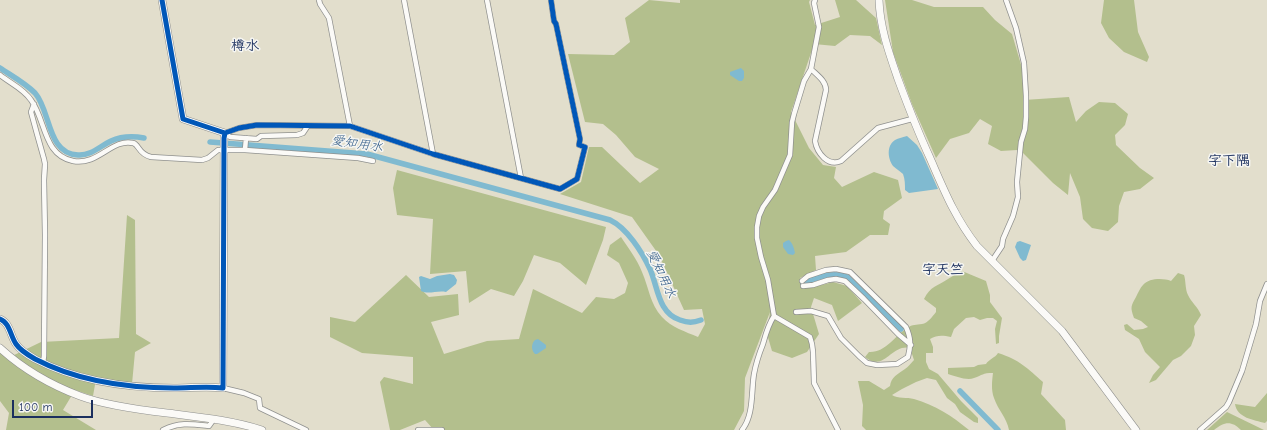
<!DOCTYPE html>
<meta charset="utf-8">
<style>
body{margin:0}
#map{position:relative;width:1267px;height:430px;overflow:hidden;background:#e2decc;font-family:"Comic Neue",sans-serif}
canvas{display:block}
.scale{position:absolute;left:12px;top:400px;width:81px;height:18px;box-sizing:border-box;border:2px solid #1b2f5e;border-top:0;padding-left:5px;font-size:12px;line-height:14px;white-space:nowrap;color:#1b2f5e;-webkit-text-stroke:3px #f6f6f2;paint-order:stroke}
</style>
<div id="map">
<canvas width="1267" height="430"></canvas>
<div class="scale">100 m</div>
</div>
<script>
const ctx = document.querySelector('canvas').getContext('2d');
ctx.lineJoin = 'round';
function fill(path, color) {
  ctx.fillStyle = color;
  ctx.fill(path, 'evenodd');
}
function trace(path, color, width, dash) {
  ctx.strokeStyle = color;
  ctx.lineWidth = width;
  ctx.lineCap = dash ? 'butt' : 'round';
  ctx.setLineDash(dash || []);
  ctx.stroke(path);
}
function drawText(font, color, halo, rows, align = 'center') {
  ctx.font = font + ' "Comic Neue","Klee One",sans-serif';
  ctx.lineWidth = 3;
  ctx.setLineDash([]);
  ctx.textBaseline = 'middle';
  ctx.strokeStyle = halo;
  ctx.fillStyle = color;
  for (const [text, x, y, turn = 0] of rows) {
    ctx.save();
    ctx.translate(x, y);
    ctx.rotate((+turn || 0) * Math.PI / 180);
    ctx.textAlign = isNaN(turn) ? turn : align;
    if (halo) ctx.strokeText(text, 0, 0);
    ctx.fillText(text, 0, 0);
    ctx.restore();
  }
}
const forest = new Path2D(`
 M649,0L680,3V0H810L809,2L815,25L840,17L835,0H856L876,18L882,45L870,36L850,35L835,46L814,44L791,112L809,148L823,165L836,167L834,178L842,187L874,172L898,180L902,198L884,211L883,219L890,224L888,235H870L846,252L815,256L816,270L800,278L802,287H814L833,282L847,286L862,303L838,321L832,305L814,298L811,307L819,334L807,352L792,358L772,351L767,334L770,312L745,378L744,411L734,430H434L425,420L400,430H390L380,382L384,377L413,384V357L362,353L330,337V317L355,322L406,275L429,297L458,294L459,315L431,322L444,354L487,341L519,339L533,289L582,313L596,297L614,299L625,293L628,283L619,263L607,255L610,245L621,237C629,249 637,259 642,272C649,288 650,304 662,317C671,327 686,332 698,337L705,324L702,309L684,310L659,255L632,217L560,194L581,182L589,147H602L640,183L659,169L635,157L616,135L603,124L585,122L568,54L614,55L630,42L625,18Z
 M885,0H912L934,7H983L995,20L1012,34L1025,78L1024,100L1069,97L1076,122L1086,111L1099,102L1115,103L1128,114L1125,125L1115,135L1116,145L1140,168L1154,178L1140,189L1124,192L1119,206L1118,222L1108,231L1092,228L1083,219L1080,197L1070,173L1068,195L1053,183L1023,153L1017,150L1001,151L988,144L992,126L980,119L969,133L950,139L936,158L912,104L893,52Z
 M1104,0H1134L1138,32L1149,57L1147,62L1124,52L1109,38L1101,23Z
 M397,170L606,227L603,240L586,285L560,263L534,255L523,281L514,296L491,289L469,303L466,271L430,274L433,219L397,215L393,188Z
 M127,215L135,220L136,334L151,343L135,352L132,384L96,379L93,396L75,390L63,410L96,430H6L9,413L0,401V352L8,358L41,342L119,338Z
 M962,271L986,281L990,295V302L1002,318L999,336V343L996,344L995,329L997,321L993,318H987L980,320L974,317L966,318L954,329L951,337C942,335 937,335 930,339L933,347V353H926V362L929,369L938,374L961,401L978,418V423L974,422L960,412L955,404L947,398L936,380L927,378L916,382L902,389L892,395C898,399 907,397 914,399C935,405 952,416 969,430H866L862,426L863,405L858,381H869L884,390L890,386C891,377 898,374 905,369C908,367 911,363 914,360L910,348C891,344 884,373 865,357L869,352C885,353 895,336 907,328C913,324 916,325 922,324C928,323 932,317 936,312V308L924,299C930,286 938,286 948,279C953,276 957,273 962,271Z
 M1178,273L1184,275C1186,281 1185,289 1188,295C1191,302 1198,307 1201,315L1194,326L1195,335L1191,346L1181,356L1173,360L1156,380L1149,383L1153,375L1160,367L1145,352L1139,339L1125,330L1124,325L1127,324L1134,330L1143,329L1148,327L1141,321L1134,318C1130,307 1131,306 1136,297C1138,293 1140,288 1143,285C1149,278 1163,278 1171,281Z
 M998,353C1020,360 1027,368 1043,382L1041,394L1065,420L1066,430H1009C1007,418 998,410 994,398C991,390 992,381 993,373C982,373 983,375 974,378C967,381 955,376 948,374V368L974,367L978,365L986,364C989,359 995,358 998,353Z
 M1267,393V421L1265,423C1254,420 1237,418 1235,404L1255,407Z
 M1227,412L1264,430H1241C1231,420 1224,422 1214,430H1207Z`);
const water = new Path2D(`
 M741,68L744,71V78L742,81H739L730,75V72Z
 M907,136L917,145L922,153L938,189L909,193L905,190C905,185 905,179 903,174C900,171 896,169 893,166C888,159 886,146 895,140C898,138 904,137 907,136Z
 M789,240C793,244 794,248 795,253L793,255L788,254L783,247V243L786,241Z
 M1020,241L1031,245L1026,260L1023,261L1020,258L1015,247L1017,242Z
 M450,274L454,275L457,280L456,284L446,292C437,290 429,295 421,291L419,277L421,276L430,279L437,276Z
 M538,339L546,345V348L537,354H535C531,350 531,344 535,340Z`);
const canal = new Path2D(`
 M0,68C12,76 25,83 35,93C51,111 47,154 78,155C91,156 100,146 111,141C122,136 133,136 144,138
 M210,142L367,154L610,220C627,228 642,252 650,269C658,287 658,313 680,320C688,323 693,323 701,320
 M803,283C817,278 832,271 847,277L901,329
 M960,391L998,430`);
const street = new Path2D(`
 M319,0L320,4L329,18L350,126
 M404,0L433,154
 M487,0L521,178
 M811,69C817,75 826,81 826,90L815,141C817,153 828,167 841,161L878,128L912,119
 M0,75C10,83 24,89 31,100C46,120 43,155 73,161C98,166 112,138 133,143C139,144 138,154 151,157L202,160L208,158L218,150H245L358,158L373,161
 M34,104L31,112L37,134L44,159L45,164L44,180L45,235L44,356L43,363
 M225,133L239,128L257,125L350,126L433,154L560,189L577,179L585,147L579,145L580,139L556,24L554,21L551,0
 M225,133L230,137L257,139L261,136L297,135L303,133L307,127
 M245,150L246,138
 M992,261L1002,246L1003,239L1013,216L1018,197L1017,182L1021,142L1025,129L1026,117V96L1024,63L1016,28L1006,0
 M803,286L813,285L828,280L836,279L845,281L864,299L898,334L911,345
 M796,312L811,311L828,316L841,338L859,356L867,363L877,365L897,364L908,357C911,345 911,338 906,327L850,272L836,269L826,270L808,276L802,281
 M774,316L810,337L812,344L813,352L814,383L838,430
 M223,388L244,393L259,399L260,408L306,430
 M163,430C180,422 191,424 209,426L214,419
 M418,430H442
 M742,430C754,415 751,392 754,374C756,363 759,354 763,344C766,333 768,325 774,316L768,280L761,257L757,238V227L759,216L763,207L775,190L790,155L792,122L794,114L804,81L811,69L819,27L814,3L815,0
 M1200,430L1226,407L1229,402L1242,371L1256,324L1260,301L1267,284`);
const secondary = new Path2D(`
 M879,0C880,28 889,53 898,79C908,106 918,132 930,158C944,190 955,218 977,246L1062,331L1136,430
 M0,319C10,323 10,335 16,344C20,350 28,355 35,359C77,381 127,388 174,388C191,388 207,386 223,388L224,138L225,133L183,119L162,0
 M0,348C23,369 51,385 80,396C104,405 141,410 167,413C199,417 231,420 262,430`);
const cycleway = new Path2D(`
 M225,133L239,128L257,125L350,126L433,154L560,189L577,179L585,147L579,145L580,139L556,24L554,21L551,0
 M0,319C10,323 10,335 16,344C20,350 28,355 35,359C77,381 127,388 174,388C191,388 207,386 223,388L224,138L225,133L183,119L162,0`);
const waterNames = [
 ["愛知用水",357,144,8],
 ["愛知用水",661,274,65]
];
const quarterNames = [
 ["樽水",245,46],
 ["字下隅",1229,161],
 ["字天竺",943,270]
];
fill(forest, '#b3bf8d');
fill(water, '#80bad0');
trace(canal, '#80bad0', 5.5);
trace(street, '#8f908e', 6);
trace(secondary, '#8f908e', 8);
trace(street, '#fbfaf7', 4.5);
trace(secondary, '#fbfaf7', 7);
trace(cycleway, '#0057b8', 5);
drawText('italic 13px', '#305a87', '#f6f6f2', waterNames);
drawText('bold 14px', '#1b2f5e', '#f6f6f2', quarterNames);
</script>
